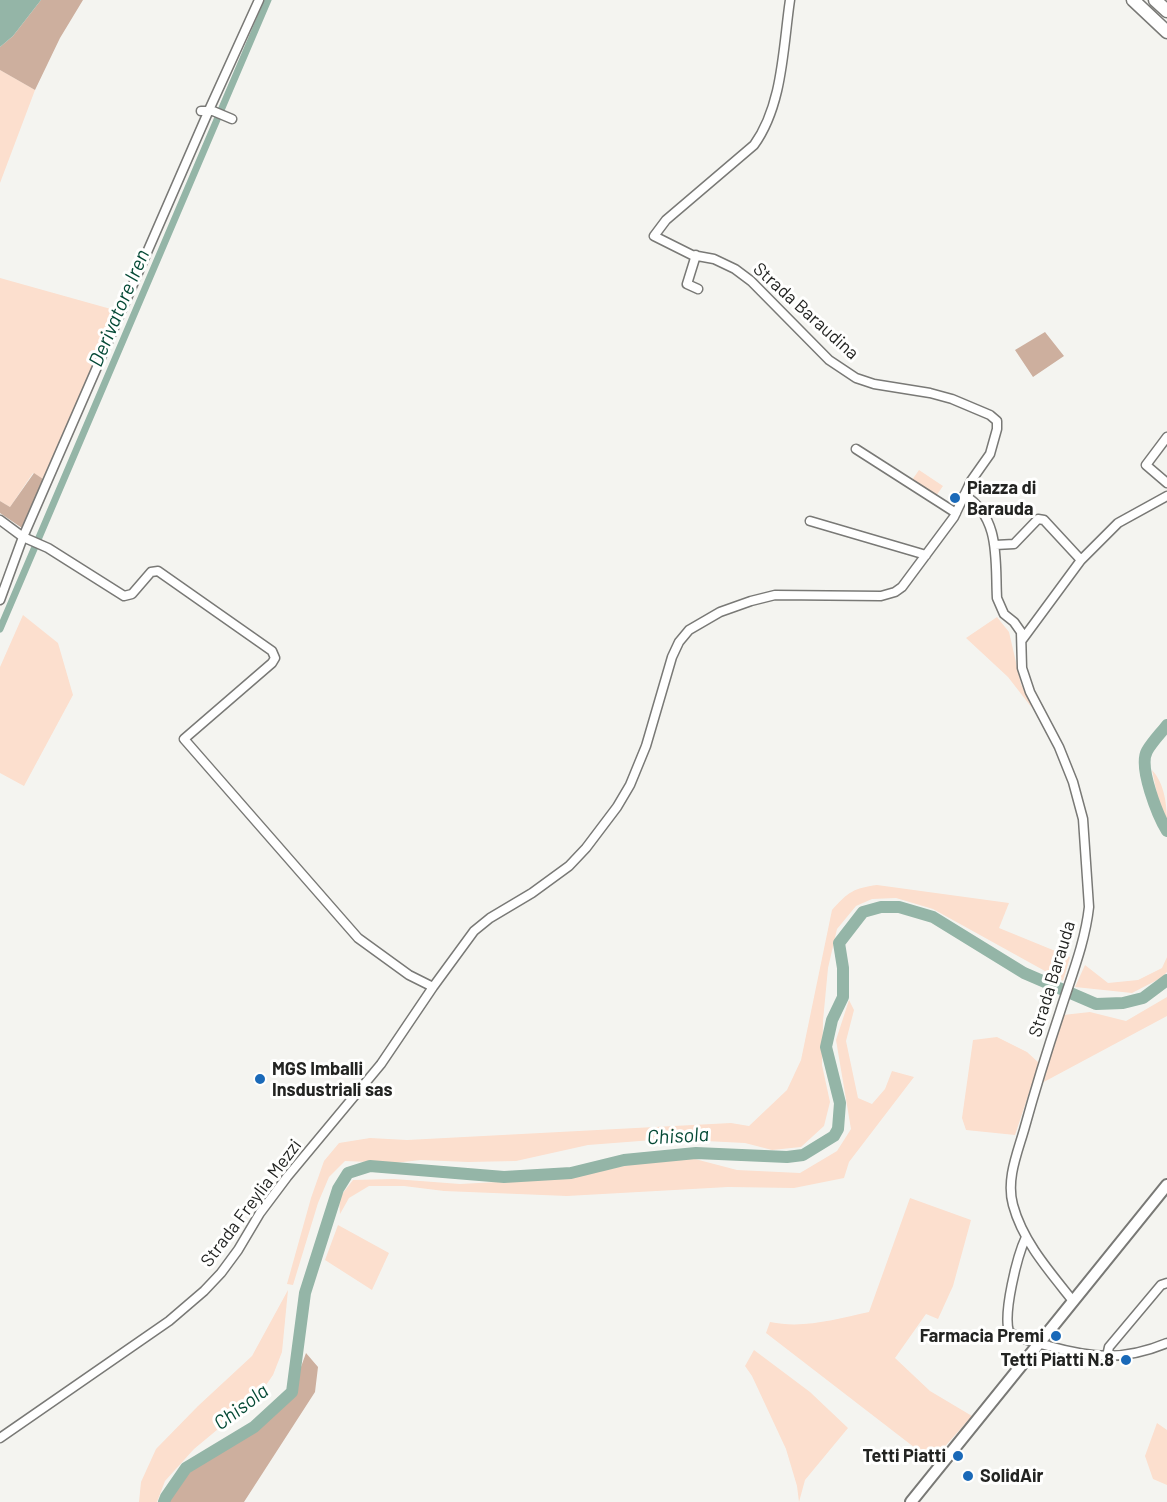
<!DOCTYPE html>
<style>
body{margin:0}
canvas{display:block;background:#f4f4f0}
</style>
<canvas width="1167" height="1502"></canvas>
<script>
const ctx = document.querySelector('canvas').getContext('2d');
ctx.lineJoin = 'round';
function fill(path, color) {
  ctx.fillStyle = color;
  ctx.fill(path, 'evenodd');
}
function trace(path, color, width, dash) {
  ctx.strokeStyle = color;
  ctx.lineWidth = width;
  ctx.lineCap = dash ? 'butt' : 'round';
  ctx.setLineDash(dash || []);
  ctx.stroke(path);
}
function drawText(font, color, halo, rows, align = 'center') {
  ctx.font = font + ' Barlow,sans-serif';
  ctx.lineWidth = 6;
  ctx.setLineDash([]);
  ctx.textBaseline = 'middle';
  ctx.strokeStyle = halo;
  ctx.fillStyle = color;
  for (const [text, x, y, turn = 0] of rows) {
    ctx.save();
    ctx.translate(x, y);
    ctx.rotate((+turn || 0) * Math.PI / 180);
    ctx.textAlign = isNaN(turn) ? turn : align;
    if (halo) ctx.strokeText(text, 0, 0);
    ctx.fillText(text, 0, 0);
    ctx.restore();
  }
}
const green = new Path2D(`
 M0,70L35,90L0,183Z
 M0,278L118,311L43,479L33,473L10,507L0,501Z
 M919,470L943,486L936,496L912,480Z
 M23,615L58,643L73,695L24,786L0,773V667Z
 M997,617L1009,632L1021,684L1032,708L1008,677L966,638Z
 M1152,770C1165,784 1167,806 1167,824L1161,813Z
 M877,885L1009,903L999,928L1070,957L1063,981L933,909L896,898L872,899L856,906L837,929L828,968L823,1021L822,1065L830,1102L824,1126L801,1147L772,1150L745,1143L666,1139L588,1145L516,1161L468,1162L421,1160L394,1163L345,1161L329,1177L318,1203L293,1285L287,1284L311,1198L324,1161L339,1143L370,1138L407,1140L731,1123L749,1126L787,1090L801,1060L832,910C848,892 854,888 877,885Z
 M1167,957V972L1161,978L1132,993L1075,987L1085,965L1108,983L1138,980L1162,968Z
 M1167,997V1016L1040,1084L1063,1015L1090,1012L1126,1021Z
 M849,1000L854,1010L846,1041L858,1098L872,1104L885,1089L892,1071L914,1077L849,1162L844,1178L794,1188L728,1187L567,1196L444,1191L404,1186H369L349,1198L340,1214L339,1198L353,1180L394,1179L460,1184L535,1180L662,1160L695,1159L737,1170L800,1173L837,1151L851,1129L836,1040Z
 M997,1037L1027,1052L1039,1063L1015,1135L966,1130L962,1118L973,1040Z
 M910,1198L971,1220L953,1286L938,1319L926,1314L895,1358L930,1391L972,1416L932,1461L766,1333L770,1322C804,1329 836,1319 869,1312Z
 M338,1225L389,1253L372,1290L325,1260Z
 M288,1290L282,1352L273,1375L259,1395L194,1449L165,1481L157,1502H139L141,1482L156,1449L198,1406L252,1356Z
 M754,1350L810,1392L848,1428L805,1480L799,1502L797,1486L786,1449L752,1376L745,1366Z
 M1157,1423L1167,1430V1485L1153,1479L1145,1456Z`);
const forest = new Path2D(`
 M41,0H83L60,38L35,90L0,70V47L13,36Z
 M1045,332L1064,356L1033,377L1015,350Z
 M34,473L43,479L22,528L0,513V501L10,507Z
 M306,1353L318,1367L315,1392L244,1502H164L166,1497L186,1468L254,1433L292,1392Z`);
const water = new Path2D(`
 M0,0H41L13,36L0,47Z`);
const canal = new Path2D(`
 M0,629L268,0`);
const river = new Path2D(`
 M1167,725C1161,733 1152,742 1147,751C1138,767 1158,816 1167,831
 M164,1502L166,1497L186,1468L254,1427L292,1392L305,1293L338,1189L348,1173L370,1166L504,1177L571,1173L624,1160L696,1153L787,1157L803,1155L834,1136L838,1129L840,1103L826,1047L832,1020L843,997V968L839,943L863,912L881,907H899L933,917L1024,973L1096,1004L1123,1003L1143,998L1167,980`);
const minor = new Path2D(`
 M201,111H213L232,119
 M696,255L687,284L698,289
 M1167,437L1146,465L1167,483
 M856,449L956,513
 M964,495C1001,517 995,561 997,598L1004,614L1014,622L1021,632L1022,668L1030,692L1059,747L1073,782L1083,819L1089,907C1085,943 1071,977 1060,1012C1047,1051 1035,1090 1024,1130C1017,1154 1006,1180 1013,1205C1023,1242 1050,1272 1073,1301
 M0,520L23,537L48,548L124,596L132,594L151,572L158,571L272,651L275,658L272,663L184,739L358,938L409,975L433,987
 M810,521L926,555
 M995,545L1014,544L1038,519L1044,520L1081,560
 M0,600L23,537L209,110L259,0
 M1022,640L1081,560L1118,523L1167,496
 M1026,1237C1017,1256 1003,1313 1009,1332C1021,1339 1036,1343 1049,1346C1092,1358 1124,1361 1167,1343
 M1107,1356L1109,1347L1161,1285L1167,1283
 M0,1438L169,1321L204,1291L221,1273L238,1250L260,1213L287,1177L381,1064L433,987L474,931L490,918L532,893L569,866L586,848L617,807L630,785L646,746L672,657L679,642L689,630L720,612L751,601L775,595L881,596L895,592L902,587L954,517L971,481L990,454L997,429V421L990,415L952,399L930,393L874,384L856,378L829,360L751,281L735,269L714,259L692,255L654,236L666,220L754,145C783,105 783,47 790,0`);
const major = new Path2D(`
 M911,1502L1167,1185`);
const highway = new Path2D(`
 M1133,0L1167,32
 M1155,0L1167,11`);
const markers = [
 [955,498,6,"#1a69b8"],
 [260,1079,6,"#1a69b8"],
 [1056,1336,6,"#1a69b8"],
 [1126,1360,6,"#1a69b8"],
 [958,1456,6,"#1a69b8"],
 [968,1476,6,"#1a69b8"]
];
const streetNames = [
 ["Strada Baraudina",806,311,42],
 ["Strada Barauda",1052,979,-73],
 ["Strada Freylia Mezzi",251,1203,-53]
];
const poiNames = [
 ["Piazza di",967,488],
 ["Barauda",967,509],
 ["MGS Imballi",272,1069],
 ["Insdustriali sas",272,1090],
 ["Farmacia Premi",1044,1336,"right"],
 ["Tetti Piatti N.8",1114,1360,"right"],
 ["Tetti Piatti",946,1456,"right"],
 ["SolidAir",980,1476]
];
const waterNames = [
 ["Derivatore Iren",119,308,-67],
 ["Chisola",678,1136,-3],
 ["Chisola",241,1407,-37]
];
fill(green, '#fcdfce');
fill(forest, '#cdaf9e');
fill(water, '#94b5a7');
trace(canal, '#94b5a7', 7);
trace(river, '#94b5a7', 12);
trace(minor, '#797976', 11);
trace(major, '#797976', 14);
trace(highway, '#797976', 15);
trace(minor, '#fff', 8);
trace(major, '#fff', 10);
trace(highway, '#fff', 12);
for (const [x, y, r, color] of markers) {
  const dot = new Path2D();
  dot.arc(x, y, r, 0, 2 * Math.PI);
  ctx.fillStyle = color;
  ctx.fill(dot);
  trace(dot, '#fffffe', 2);
}
drawText('18px', '#232422', '#fffffe', streetNames);
drawText('bold 18px', '#232422', '#fffffe', poiNames, 'left');
drawText('italic 20px', '#044935', '#fffffe', waterNames);
</script>
